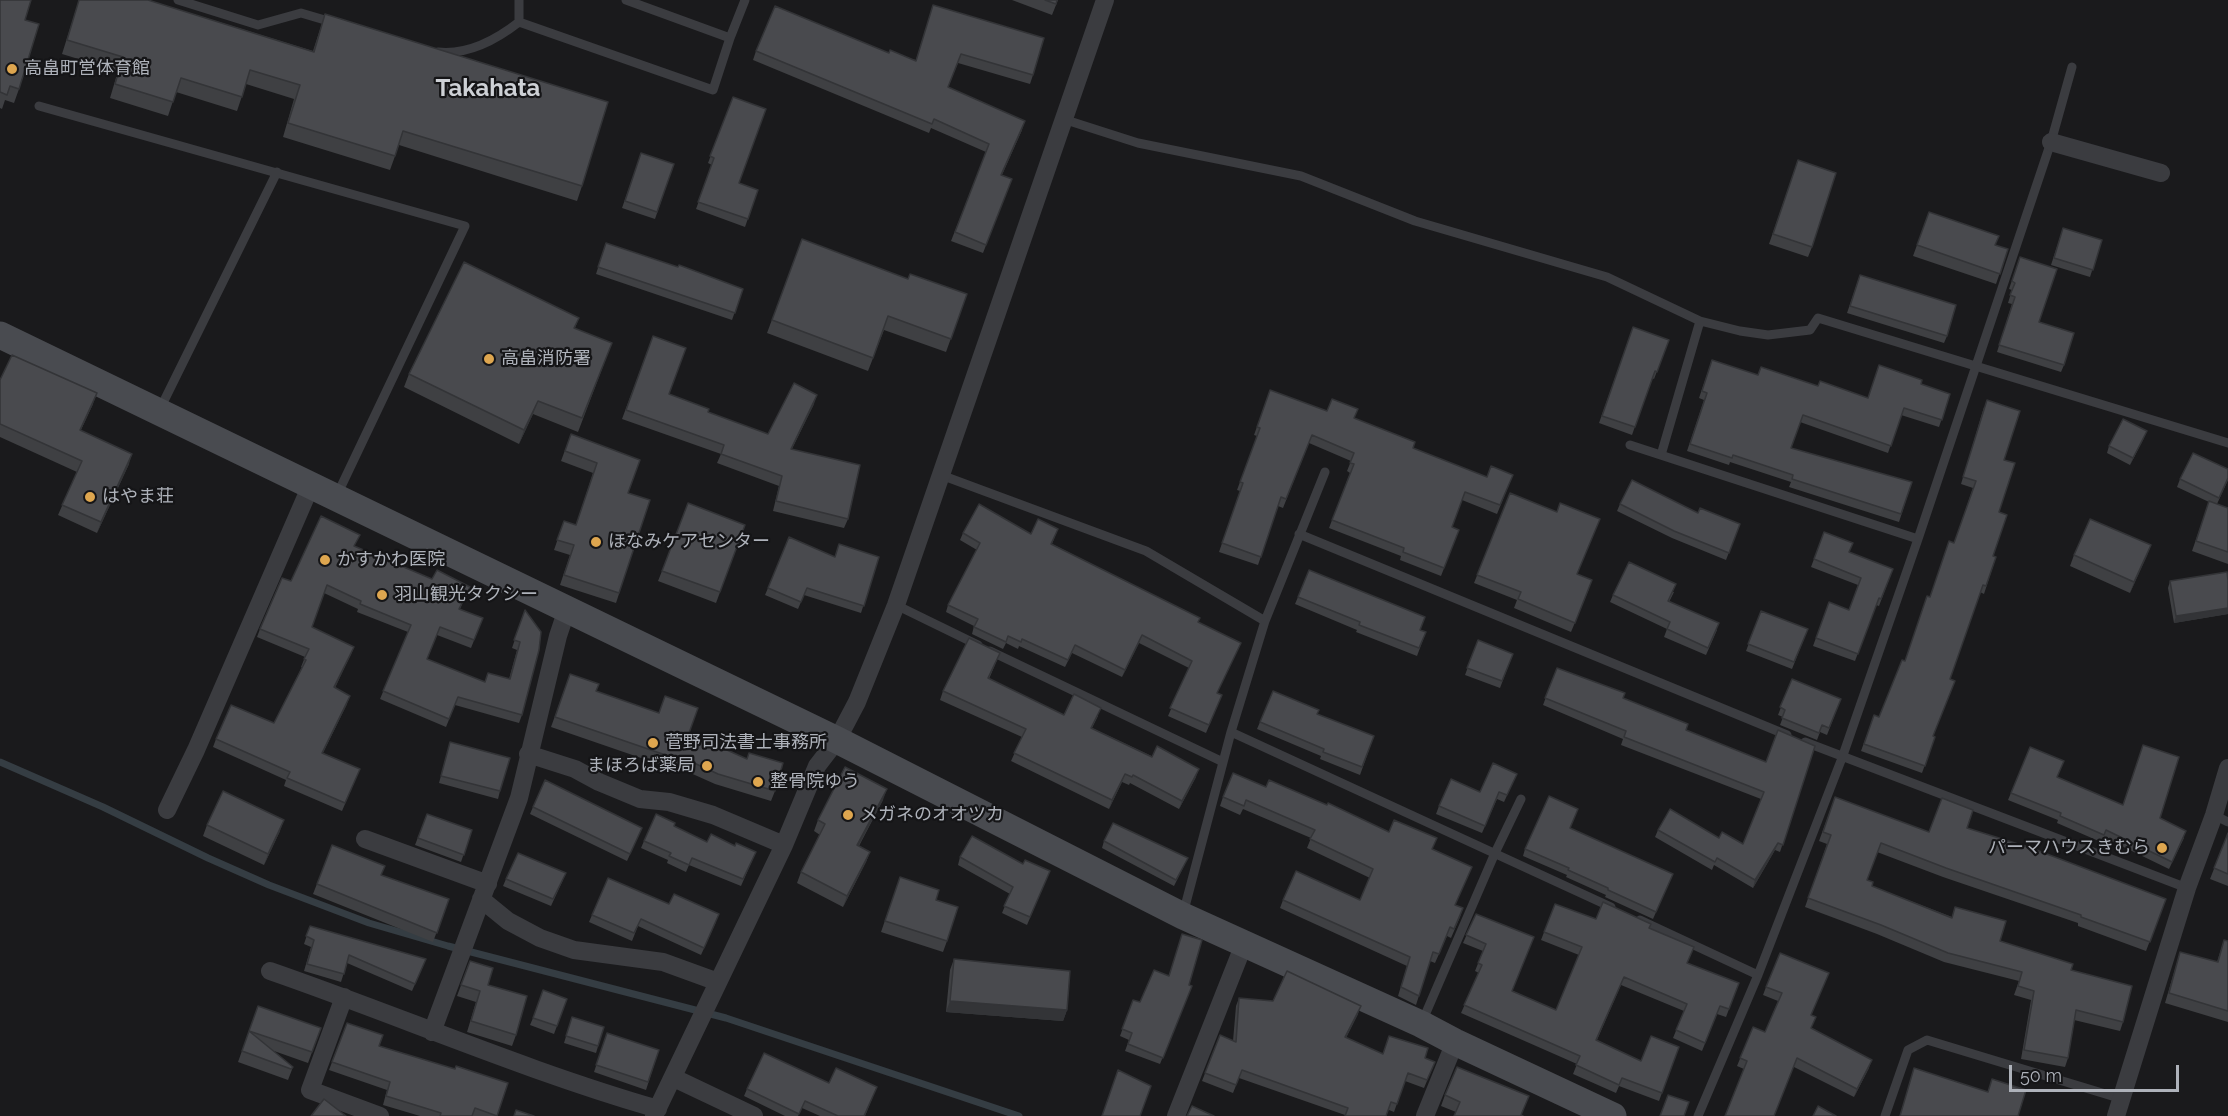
<!DOCTYPE html>
<meta charset="utf-8">
<style>
body{margin:0}
#map{position:relative;width:2228px;height:1116px;overflow:hidden;background:#1a1a1c;font-family:Raleway,sans-serif}
canvas{display:block}
.scale{position:absolute;left:2009px;top:1065px;width:170px;height:27px;box-sizing:border-box;border:3px solid #aeb2ba;border-top:0;padding-left:8px;font-size:18px;line-height:21px;white-space:nowrap;color:#aeb2ba;-webkit-text-stroke:4px #151517;paint-order:stroke}
</style>
<div id="map">
<canvas width="2228" height="1116"></canvas>
<div class="scale">50 m</div>
</div>
<script>
const ctx = document.querySelector('canvas').getContext('2d');
ctx.lineJoin = 'round';
function trace(path, color, width, dash) {
  ctx.strokeStyle = color;
  ctx.lineWidth = width;
  ctx.lineCap = dash ? 'butt' : 'round';
  ctx.setLineDash(dash || []);
  ctx.stroke(path);
}
function fill(path, color) {
  ctx.fillStyle = color;
  ctx.fill(path, 'evenodd');
}
function drawText(font, color, halo, rows, align = 'center') {
  ctx.font = font + ' Raleway,"Noto Sans JP",sans-serif';
  ctx.lineWidth = 4.5;
  ctx.setLineDash([]);
  ctx.textBaseline = 'middle';
  ctx.strokeStyle = halo;
  ctx.fillStyle = color;
  for (const [text, x, y, turn = 0] of rows) {
    ctx.save();
    ctx.translate(x, y);
    ctx.rotate((+turn || 0) * Math.PI / 180);
    ctx.textAlign = isNaN(turn) ? turn : align;
    if (halo) ctx.strokeText(text, 0, 0);
    ctx.fillText(text, 0, 0);
    ctx.restore();
  }
}
const stream = new Path2D(`
 M0,762L103,807L208,858L269,885L369,923L448,946L726,1018L1019,1116`);
const lane = new Path2D(`
 M178,0L258,25L301,13L335,23
 M626,0L730,38
 M519,22V0
 M438,52C467,55 496,40 519,22L713,90L730,38L745,0
 M39,106L465,226L337,495
 M1063,119L1138,143L1301,176L1415,221L1607,277L1700,321L1740,331L1768,335L1810,330L1818,318L2228,443
 M160,409L277,172
 M1630,445L1918,539
 M1661,455L1700,321
 M941,475L1146,551L1265,621
 M1299,534L1787,735
 M896,605L978,645
 M990,651L1223,762
 M1231,732L1611,907
 M1805,742L2187,888
 M2214,815L2228,822
 M1183,914L1231,732L1265,621L1325,472
 M1640,920L1758,975
 M1422,1022L1495,853L1521,799
 M1698,1116L1758,975L1842,758L1918,539L2051,142L2072,67
 M1885,1116L1908,1050L1927,1040L2122,1099`);
const street = new Path2D(`
 M2051,142L2161,173
 M528,754L575,769L599,782L640,799L669,802L713,815L784,845
 M167,810L196,750L311,485
 M365,839L488,884
 M481,899L508,921L540,938L574,950L663,962L718,982
 M270,971C400,1016 526,1071 658,1109
 M344,997L310,1090L380,1116
 M432,1032L519,798L558,636L567,609
 M674,1078L754,1116
 M654,1116L784,845L817,766L837,740L857,702L896,605L1105,0
 M1176,1116L1244,944
 M1425,1116L1455,1042
 M2116,1116L2187,888L2214,815L2228,768`);
const secondary = new Path2D(`
 M0,335L837,740L1183,916L1421,1024L1455,1042L1613,1116`);
const wall = new Path2D(`
 M0,0L25,20L19,89L14,103L5,100L2,109L0,108Z
 M79,0H148L313,51L325,14L582,186L577,201L399,145L390,170L283,137L294,99L246,84L237,111L176,92L168,116L110,98L118,71L62,54Z
 M1012,0H1058L1052,15Z
 M933,5L1033,75L1030,84L958,63L948,87L1022,130L1002,175L1012,179L983,253L951,241L986,152L931,128L929,133L753,60L756,51L889,53L916,60Z
 M733,97L739,183L758,190L745,227L696,209L712,165L708,163Z
 M641,153L674,164L655,219L622,208Z
 M1798,160L1812,247L1808,257L1769,244Z
 M1929,212L1995,245L2008,249L1996,284L1913,256Z
 M2063,228L2102,240L2090,277L2051,265Z
 M802,239L908,279L967,294L946,352L884,330L868,371L767,333Z
 M606,243L743,289L732,320L596,274Z
 M2020,257L2039,322L2064,365L2061,372L1997,352L2012,304L2008,303L2012,290L2009,289Z
 M1860,275L1947,336L1944,343L1847,313Z
 M579,318L575,328L607,356L578,432L533,414L519,444L404,387L409,374Z
 M1633,327L1669,340L1654,379L1652,378L1632,435L1599,423Z
 M653,336L669,394L708,412L768,434L814,404L792,449L848,519L844,528L773,511L779,486L717,463L721,454L622,419Z
 M1712,360L1758,375L1818,386L1868,398L1921,384L1950,394L1939,427L1901,415L1888,453L1800,422L1791,448L1912,482L1899,522L1789,487L1791,482L1730,462L1729,465L1687,451L1704,400L1699,398Z
 M0,380L93,404L81,430L129,464L97,533L58,515L77,472L0,437Z
 M1270,390L1327,411L1355,418L1413,448L1487,477L1513,475L1497,514L1462,500L1452,527L1459,530L1441,576L1400,560L1401,556L1329,528L1350,473L1347,471L1351,461L1309,443L1283,508L1278,506L1258,565L1219,552L1240,491L1237,490L1257,436L1254,435Z
 M1984,407L2004,460L1999,512L1993,556L1996,557L1984,594L1980,592L1950,679L1933,736L1935,737L1922,773L1861,751L1874,715L1879,717L1905,661L1954,543L1973,488L1961,484Z
 M571,434L628,493L650,500L616,603L560,585L570,555L554,550L564,521L576,525L593,473L561,461Z
 M2144,438L2130,465L2107,453L2109,446Z
 M2180,479L2228,480L2217,504L2228,508V564L2192,551L2209,502L2177,487Z
 M1510,493L1589,589L1571,632L1514,608L1517,600L1474,583Z
 M1620,504L1698,513L1740,524L1726,560L1672,538L1617,511Z
 M745,525L716,603L658,581L662,571Z
 M1058,529L1052,544L1200,618L1198,622L1241,643L1217,693L1222,695L1206,733L1168,716L1189,668L1139,643L1122,677L1072,653L1065,667L1019,646L1018,649L1006,643L1003,649L972,634L974,626L946,612L948,605L977,550L960,540L963,533L1031,534Z
 M1824,532L1849,552L1893,569L1879,606L1876,605L1855,661L1813,646L1829,602L1849,610L1858,585L1811,567Z
 M2151,545L2130,593L2070,566L2074,555Z
 M355,547L432,579L470,587L460,609L483,618L471,648L437,635L427,659L485,682L488,673L509,679L517,650L512,648L525,610L522,715L519,723L455,705L446,727L380,699L408,632L357,612L358,609L324,593L312,627L354,647L335,688L347,704L323,753L360,769L342,811L284,786L286,780L213,747L216,739L274,723L302,667H301L305,657L257,637L260,629L291,581Z
 M835,557H879L861,613L804,595L798,609L765,595L768,588Z
 M2228,580V614L2174,623L2168,588L2170,581Z
 M1674,592L1669,602L1717,630L1706,655L1664,637L1667,629L1610,602L1613,595Z
 M1298,597L1426,632L1417,656L1356,632L1357,630L1295,604Z
 M1761,611L1808,629L1792,669L1746,651Z
 M1478,640L1513,654L1500,688L1465,675Z
 M1000,653L989,679L1064,715L1098,716L1092,728L1196,777L1179,809L1130,783L1129,785L1122,782L1109,809L1011,761L1022,737L940,700L943,691Z
 M1557,668L1623,698L1686,730L1766,762L1815,746L1780,852L1775,850L1753,888L1714,865L1712,870L1655,837L1658,830L1719,838L1743,844L1761,799L1621,745L1623,739L1543,705Z
 M570,674L596,691L689,733L775,791L771,801L715,784L677,767L676,770L551,727Z
 M1792,679L1841,699L1827,735L1820,732L1817,740L1780,725L1783,717L1778,715Z
 M1317,714L1374,736L1360,775L1320,759L1321,756L1257,729L1260,722Z
 M450,742L500,791L498,799L439,783Z
 M2030,747L2057,777L2123,805L2160,818L2184,838L2169,869L2103,837L2101,842L2057,823L2058,820L2008,800Z
 M1517,774L1504,802L1497,799L1482,833L1436,814L1439,806L1480,792Z
 M1266,787L1389,832L1433,849L1472,867L1455,905L1463,908L1460,917L1451,938L1447,936L1435,963L1430,961L1416,1005L1398,996L1407,966L1280,908L1283,900H1360L1370,878L1307,848L1311,838L1243,809L1240,815L1220,806L1223,797Z
 M1835,797L1929,832L1967,828L2166,899L2146,951L2078,926V923L1943,877L1877,852L1867,880L1872,886L1952,917L1955,907L2000,941L2071,970L2123,1022L2120,1031L2074,1020L2068,1058L2065,1067L2021,1059L2031,1000L2014,995L2019,981L1944,962L1877,934L1805,907L1827,844L1819,841Z
 M883,800L859,846L870,852L866,862L843,907L797,883L801,872L820,835L814,831L818,820Z
 M533,807L639,835L627,861L530,814Z
 M427,814L472,830L461,862L415,845Z
 M207,825L280,831L264,865L203,836Z
 M674,826L707,842L735,846L756,852L741,886L689,865L686,872L667,863L668,860L641,848L644,841Z
 M1570,828L1673,874L1653,919L1605,897L1606,895L1566,877L1567,875L1523,856L1525,849Z
 M2228,833V886L2210,879Z
 M1104,841L1185,864L1174,886L1102,848Z
 M332,845L381,876L449,899L433,942L313,894Z
 M960,857L1023,864L1050,871L1027,925L1002,913L1010,894L958,865Z
 M900,877L936,900L947,941L943,952L881,932Z
 M506,879L563,880L551,906L503,886Z
 M669,904L716,922L701,955L638,926L632,941L589,922L592,915Z
 M1555,904L1596,919L1649,928L1687,964L1739,983L1726,1017L1717,1014L1702,1051L1673,1038L1684,1011L1621,985L1597,1040L1641,1061L1679,1047L1659,1101L1619,1086L1616,1093L1573,1074L1577,1064L1461,1013L1479,973L1475,971L1483,951L1463,943L1476,914L1513,991L1556,1010L1579,955L1541,940Z
 M310,926L423,966L412,991L347,963L341,982L304,971L311,947L304,944Z
 M2224,940L2228,941V1022L2165,1003L2180,952L2217,962Z
 M954,959L1067,1010L1063,1021L946,1012L950,970Z
 M470,961L488,985L516,1035L512,1046L467,1032L476,1002L457,996Z
 M1829,973L1811,1015V1028L1869,1068L1854,1097L1794,1067L1744,1069L1737,1066L1753,1027L1765,1032L1778,1001L1763,995L1766,987Z
 M1189,985L1192,986L1160,1064L1125,1051L1129,1040L1120,1036L1133,1000L1140,1002Z
 M1239,998L1358,1014L1346,1038L1383,1054L1425,1058L1435,1062L1424,1088L1405,1081L1394,1112L1389,1110L1345,1115L1239,1078L1233,1093L1202,1081L1220,1035L1233,1041L1236,1006Z
 M567,999L554,1034L530,1025L533,1018Z
 M258,1006L321,1028L308,1063L274,1051L293,1067L288,1080L238,1062Z
 M572,1017L604,1027L596,1053L564,1043Z
 M347,1023L379,1046L497,1116H420L383,1105L387,1090L329,1070Z
 M607,1033L659,1050L646,1090L594,1072Z
 M829,1083L874,1094L865,1116H820L802,1108L798,1116H785L744,1096L747,1089Z
 M1445,1095L1521,1115L1456,1112L1441,1106Z`);
const shadedWall = new Path2D(`
 M1025,121L1022,130L998,183L1001,175Z
 M97,393L93,404L76,440L80,430Z
 M817,395L814,404L787,458L791,449Z
 M538,401L533,414L519,444L524,430Z
 M2147,431L2144,438L2130,465L2133,458Z
 M132,454L129,464L97,533L101,522Z
 M2151,545L2147,556L2130,593L2134,582Z
 M2228,608V614L2174,623L2176,616Z
 M1142,635L1139,643L1122,677L1125,670Z
 M354,647L351,655L331,695L334,687Z
 M350,696L347,704L319,760L322,753Z
 M1199,769L1196,777L1179,809L1182,801Z
 M1125,774L1122,782L1109,809L1112,800Z
 M887,789L883,800L853,856L857,845Z
 M284,820L280,831L264,865L268,854Z
 M1778,843L1775,850L1753,888L1755,880Z
 M870,852L866,862L843,907L847,896Z
 M950,1001L1067,1010L1063,1021L946,1012Z
 M1361,1006L1358,1014L1342,1045L1345,1037Z
 M1872,1060L1869,1068L1854,1097L1857,1089Z`);
const building = new Path2D(`
 M0,0H31L25,20L39,24L19,89L10,86L7,95L0,92Z
 M79,0H148L314,52L325,14L608,102L582,186L403,131L395,156L288,123L300,85L250,70L242,97L181,78L173,102L115,84L123,57L67,40Z
 M1045,0H1057L1056,4Z
 M933,5L1044,38L1033,75L961,54L948,87L1025,121L1001,175L1012,179L986,245L955,232L989,144L934,119L932,124L756,51L775,6L889,53L890,50L916,61Z
 M733,97L766,109L739,183L758,190L748,219L698,202L714,158L710,156Z
 M641,153L674,164L657,212L625,201Z
 M1798,160L1836,173L1812,247L1773,234Z
 M1929,212L1999,236L1995,245L2008,249L2000,274L1917,245Z
 M2063,228L2102,240L2093,270L2054,258Z
 M802,239L908,279L910,274L967,294L951,339L888,316L873,358L772,320Z
 M606,243L678,267L679,265L743,289L735,313L598,267Z
 M2020,257L2057,269L2039,322L2074,333L2064,365L1999,345L2015,297L2010,295L2015,283L2012,281Z
 M464,262L579,318L574,328L612,343L582,418L538,401L524,430L409,374Z
 M1860,275L1956,305L1947,336L1850,306Z
 M1633,327L1669,340L1657,372L1655,371L1635,427L1602,416Z
 M653,336L686,348L669,394L709,409L708,412L768,434L794,383L817,395L791,449L860,465L848,519L776,501L782,476L721,454L724,445L626,410Z
 M12,355L97,393L80,430L132,454L101,522L62,505L82,461L0,424V380Z
 M1712,360L1758,375L1761,367L1818,386L1820,381L1868,398L1879,365L1922,380L1921,384L1950,394L1942,420L1904,408L1891,446L1803,415L1791,448L1912,482L1901,514L1792,479L1793,475L1733,455L1732,458L1690,444L1707,393L1702,391Z
 M1270,390L1327,411L1332,399L1358,409L1354,418L1415,442L1413,448L1487,477L1491,466L1513,475L1500,505L1465,492L1452,527L1459,530L1444,568L1403,552L1404,548L1332,520L1354,464L1350,463L1354,453L1312,435L1286,499L1281,497L1261,557L1222,543L1243,483L1240,482L1260,428L1257,427Z
 M1987,400L2020,411L2004,460L2015,463L1999,512L2007,515L1993,556L1996,557L1986,586L1983,585L1950,679L1955,681L1933,736L1935,737L1925,766L1864,744L1874,715L1879,717L1902,660L1905,661L1927,596L1930,597L1949,541L1954,543L1976,481L1963,477Z
 M2123,419L2147,431L2133,458L2109,446Z
 M571,434L640,460L628,493L650,500L619,593L564,575L574,545L557,540L564,521L576,525L597,463L565,451Z
 M2193,453L2228,469V478L2219,498L2180,479Z
 M1632,480L1698,513L1700,508L1740,524L1729,553L1674,531L1620,504Z
 M1510,493L1557,512L1560,503L1600,519L1577,574L1592,580L1575,623L1518,599L1521,592L1477,575Z
 M2209,501L2228,508V552L2196,541Z
 M688,503L745,525L720,592L662,571Z
 M979,504L1031,534L1038,519L1058,529L1051,544L1200,618L1198,622L1241,643L1217,693L1222,695L1209,725L1170,708L1192,661L1142,635L1125,670L1075,645L1068,660L1022,639L1021,642L1008,636L1006,642L974,627L978,619L948,605L980,543L963,533Z
 M321,516L360,535L354,546L432,579L437,570L470,587L459,609L483,618L474,640L440,627L427,659L485,682L488,673L510,679L520,642L514,640L525,610L541,632L539,650L522,715L458,697L449,719L383,691L411,625L360,604L361,601L327,585L312,627L354,647L334,687L350,696L322,753L360,769L345,803L287,778L290,772L216,739L231,705L274,723L306,660L304,659L309,649L260,629L282,578L291,581Z
 M2090,519L2151,545L2134,582L2074,555Z
 M1824,532L1853,543L1849,552L1893,569L1881,599L1879,598L1858,654L1816,638L1829,602L1849,610L1861,578L1814,559Z
 M789,537L835,557L839,544L879,557L864,606L807,588L801,602L768,588Z
 M1629,562L1676,584L1668,601L1719,623L1708,648L1667,629L1670,622L1613,595Z
 M1309,570L1425,617L1420,630L1426,632L1419,648L1359,625L1360,622L1298,597Z
 M2227,572L2228,580V608L2176,616L2170,581Z
 M1761,611L1808,629L1794,662L1748,644Z
 M969,638L1000,653L988,678L1064,715L1074,694L1101,708L1091,728L1152,757L1157,746L1199,769L1182,801L1133,775L1132,777L1125,774L1112,800L1014,753L1026,729L943,691Z
 M1478,640L1513,654L1502,681L1467,668Z
 M1557,668L1625,693L1623,698L1688,724L1686,730L1766,762L1778,730L1815,746L1783,845L1778,843L1755,880L1717,858L1715,862L1658,830L1670,809L1719,838L1722,832L1743,844L1764,792L1624,737L1626,731L1545,698Z
 M570,674L599,684L596,691L659,713L665,696L698,708L689,733L747,759L749,753L783,763L775,791L718,774L681,757L680,760L555,717Z
 M1792,679L1841,699L1829,728L1822,725L1819,733L1782,718L1785,710L1780,707Z
 M1273,691L1319,710L1317,714L1374,736L1362,767L1323,752L1324,749L1260,722Z
 M450,742L510,758L500,791L441,776Z
 M2143,745L2179,757L2160,818L2186,831L2172,862L2106,830L2104,835L2060,816L2061,813L2011,793L2030,747L2064,761L2057,777L2123,805Z
 M1493,763L1517,774L1507,795L1499,792L1485,826L1439,806L1451,779L1480,792Z
 M845,767L887,789L857,845L870,852L847,896L801,872L825,824L818,820Z
 M1233,773L1266,787L1269,780L1327,805L1328,803L1389,832L1394,820L1437,838L1432,849L1472,867L1455,905L1463,908L1454,929L1450,927L1439,954L1433,952L1419,996L1401,987L1410,957L1283,900L1296,871L1360,900L1373,869L1310,839L1315,830L1246,800L1244,806L1223,797Z
 M545,780L642,828L630,854L533,807Z
 M223,791L284,820L268,854L207,825Z
 M1549,796L1578,809L1570,828L1673,874L1656,912L1608,890V888L1568,870L1569,868L1525,849Z
 M1835,797L1929,832L1942,798L1973,810L1967,828L2031,848L2166,899L2150,942L2081,917V915L1946,868L1881,843L1867,880L1873,882L1872,886L1952,918L1955,907L2006,921L2000,941L2073,964L2071,970L2132,986L2123,1022L2076,1010L2068,1058L2024,1050L2034,991L2018,986L2022,972L1948,953L1881,925L1808,898L1831,835L1823,832Z
 M427,814L472,830L464,855L418,838Z
 M656,814L675,823L674,826L707,842L711,834L735,846L736,843L756,852L743,879L692,858L689,865L669,856L671,853L644,841Z
 M1113,823L1188,858L1176,880L1104,841Z
 M2228,833V874L2214,868Z
 M972,836L1023,864L1025,860L1050,871L1030,917L1004,906L1013,887L960,857Z
 M332,845L385,866L381,875L449,899L437,933L317,884Z
 M518,853L566,873L553,899L506,879Z
 M900,877L939,890L936,900L958,907L947,941L885,921Z
 M608,878L669,904L674,894L719,914L704,948L641,919L634,933L592,915Z
 M1603,902L1651,924L1649,928L1694,947L1687,963L1739,983L1729,1009L1720,1006L1705,1043L1676,1030L1687,1004L1624,977L1596,1040L1641,1061L1651,1036L1679,1047L1662,1093L1622,1078L1619,1085L1576,1065L1580,1056L1464,1005L1482,965L1478,963L1486,944L1466,935L1476,914L1534,937L1512,991L1556,1010L1582,947L1544,932L1555,904L1596,919Z
 M310,926L426,959L415,984L349,955L344,974L307,964L314,940L306,936Z
 M1182,934L1202,940L1189,985L1192,986L1163,1058L1128,1044L1132,1033L1122,1029L1133,1000L1140,1002L1154,970L1169,976Z
 M2224,940L2228,941V1011L2169,993L2180,952L2218,962Z
 M1780,953L1829,973L1811,1015L1816,1017L1811,1028L1872,1060L1857,1089L1797,1058L1774,1116H1725L1747,1061L1740,1058L1753,1027L1765,1032L1782,993L1766,987Z
 M954,959L1070,971L1067,1010L950,1001Z
 M470,961L493,968L488,985L527,996L516,1035L471,1021L480,991L461,985Z
 M1287,971L1361,1006L1345,1037L1383,1054L1389,1036L1428,1048L1425,1058L1435,1062L1427,1080L1408,1073L1397,1104L1391,1102L1386,1116H1345L1348,1108L1242,1070L1236,1085L1205,1073L1220,1035L1236,1042L1239,998L1273,1001Z
 M543,990L567,999L557,1026L533,1018Z
 M258,1006L321,1028L312,1052L249,1031Z
 M572,1017L604,1027L598,1046L566,1036Z
 M347,1023L383,1035L379,1046L455,1069L456,1066L508,1083L497,1116L475,1108L472,1116H440L441,1113L386,1096L390,1082L332,1062Z
 M249,1031L293,1067L291,1069L242,1051Z
 M607,1033L659,1050L648,1082L596,1065Z
 M764,1053L829,1083L836,1068L877,1087L864,1116H838L805,1101L799,1114L747,1089Z
 M1457,1067L1529,1096L1521,1115L1523,1116H1454L1460,1102L1445,1095Z
 M1914,1068L1988,1092L1992,1079L2026,1090L2018,1116H1900Z
 M1118,1070L1151,1086L1140,1116H1102Z
 M1668,1095L1689,1102L1684,1116H1660Z
 M324,1099L346,1116H311Z
 M1192,1106L1214,1116H1187Z
 M1818,1106L1836,1116H1813Z
 M516,1110L534,1116H514Z`);
const markers = [
 [12,69,6,"#dea64f"],
 [489,359,6,"#dea64f"],
 [90,497,6,"#dea64f"],
 [596,542,6,"#dea64f"],
 [325,560,6,"#dea64f"],
 [382,595,6,"#dea64f"],
 [653,743,6,"#dea64f"],
 [707,766,6,"#dea64f"],
 [758,782,6,"#dea64f"],
 [848,815,6,"#dea64f"],
 [2162,848,6,"#dea64f"]
];
const poiNames = [
 ["高畠町営体育館",24,69],
 ["高畠消防署",501,359],
 ["はやま荘",102,497],
 ["ほなみケアセンター",608,542],
 ["かすかわ医院",337,560],
 ["羽山観光タクシー",394,595],
 ["菅野司法書士事務所",665,743],
 ["まほろば薬局",695,766,"right"],
 ["整骨院ゆう",770,782],
 ["メガネのオオツカ",860,815],
 ["パーマハウスきむら",2150,848,"right"]
];
const districtNames = [
 ["Takahata",488,89]
];
trace(stream, '#353d43', 7);
trace(lane, '#3b3c40', 9);
trace(street, '#3b3c40', 18);
trace(secondary, '#494b50', 27);
fill(wall, '#3f4043');
fill(shadedWall, '#333437');
fill(building, '#494a4e');
trace(building, '#333437', 1.5);
for (const [x, y, r, color] of markers) {
  const dot = new Path2D();
  dot.arc(x, y, r, 0, 2 * Math.PI);
  ctx.fillStyle = color;
  ctx.fill(dot);
  trace(dot, '#151517', 2);
}
drawText('18px', '#aeb2ba', '#151517', poiNames, 'left');
drawText('bold 24px', '#ced1d6', '#151517', districtNames);
</script>
